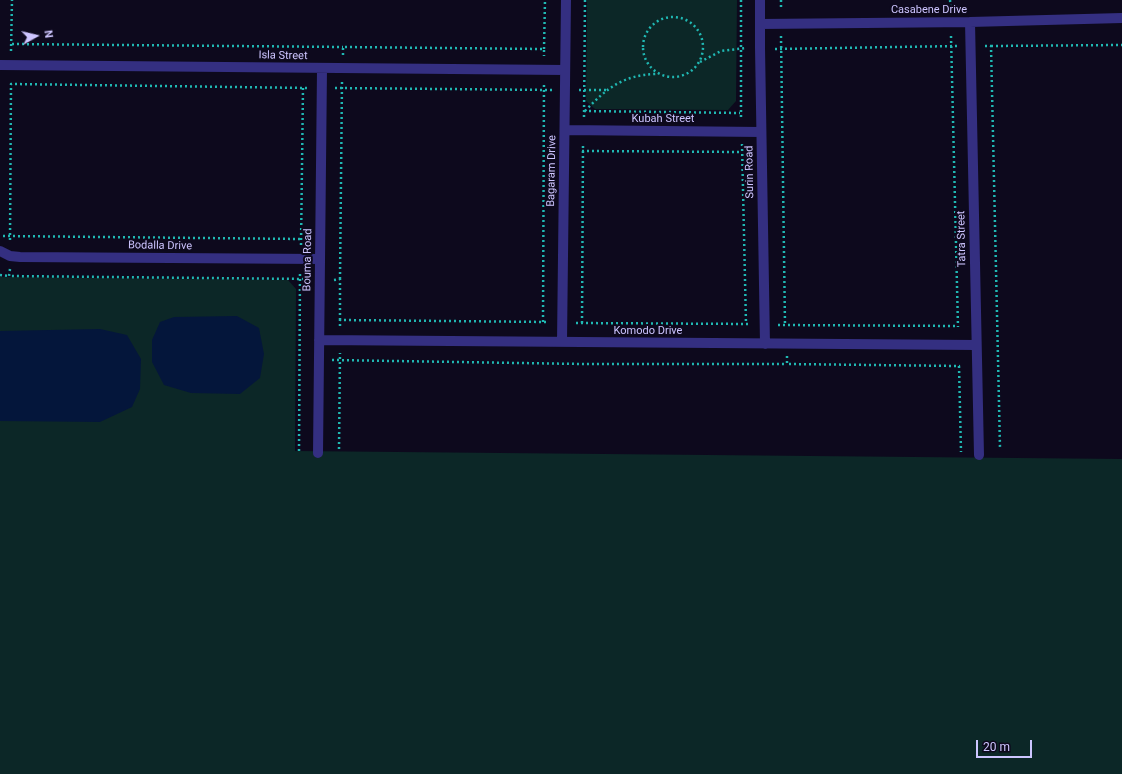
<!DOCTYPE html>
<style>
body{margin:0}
#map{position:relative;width:1122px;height:774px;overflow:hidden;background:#0d091d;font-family:Roboto,sans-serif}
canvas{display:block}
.north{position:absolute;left:16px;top:16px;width:40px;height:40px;-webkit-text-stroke:3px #0d091d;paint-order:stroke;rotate:82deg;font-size:11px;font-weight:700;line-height:16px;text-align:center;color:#cdc5ff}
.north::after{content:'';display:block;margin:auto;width:14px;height:18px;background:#cdc5ff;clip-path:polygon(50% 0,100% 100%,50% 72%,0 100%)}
.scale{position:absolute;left:976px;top:740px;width:56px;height:18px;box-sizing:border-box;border:2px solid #cdc5ff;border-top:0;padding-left:5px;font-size:12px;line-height:14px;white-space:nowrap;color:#cdc5ff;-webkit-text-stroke:3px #0d091d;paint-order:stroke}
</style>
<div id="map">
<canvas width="1122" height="774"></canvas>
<div class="north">N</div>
<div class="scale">20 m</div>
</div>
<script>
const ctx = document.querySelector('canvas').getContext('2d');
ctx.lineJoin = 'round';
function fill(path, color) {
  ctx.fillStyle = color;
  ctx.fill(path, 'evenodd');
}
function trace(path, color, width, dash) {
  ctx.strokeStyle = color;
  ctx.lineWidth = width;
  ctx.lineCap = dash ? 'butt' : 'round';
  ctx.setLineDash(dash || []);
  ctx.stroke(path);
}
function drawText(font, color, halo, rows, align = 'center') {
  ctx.font = font + ' Roboto,sans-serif';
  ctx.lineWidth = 4;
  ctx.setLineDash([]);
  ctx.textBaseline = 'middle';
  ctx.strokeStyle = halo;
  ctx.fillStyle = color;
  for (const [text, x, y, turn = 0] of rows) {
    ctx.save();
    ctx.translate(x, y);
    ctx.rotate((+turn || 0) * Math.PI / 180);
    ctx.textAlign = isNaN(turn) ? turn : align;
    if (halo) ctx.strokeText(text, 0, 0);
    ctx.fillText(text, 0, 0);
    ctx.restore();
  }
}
const green = new Path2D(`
 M587,0H737L736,101L728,110L595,109L586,101Z
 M0,277L288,280L296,289L295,451L1122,459V774H0Z`);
const water = new Path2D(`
 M237,316L259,328L264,354L260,378L240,394L191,393L164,385L152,362V340L160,322L174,317Z
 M100,329L127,335L141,359L140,389L132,407L100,422L0,421V331Z`);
const path = new Path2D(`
 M781,0V9
 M950,0L951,9
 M643 47a30 30 0 1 1 60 0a30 30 0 1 1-60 0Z
 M781,36L785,325
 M951,36L958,327
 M12,44L343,47
 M985,46H991L1000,448
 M991,46L1122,45
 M544,49L545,0
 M775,49L958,46
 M11,51L12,0
 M343,55V47L544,49V56
 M700,62L721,51L746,48
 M335,88L552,90
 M579,90H607
 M584,111L740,113
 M585,111C607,88 623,75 656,74
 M584,117L585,0
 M741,117V0
 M742,144L746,324
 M582,151L742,152
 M3,236L301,239
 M10,240L11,84L308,88
 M301,245L303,88
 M10,269L9,276L307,279
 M0,275L9,276
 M340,279L342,82
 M334,280L340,279V320
 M543,322L544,83
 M576,323L751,324
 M582,323L583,144
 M778,325L958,326
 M340,326V320L549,322
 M787,356V364L959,366L961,452
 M332,360L582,364H787
 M339,449L340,353
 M299,451L300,272`);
const street = new Path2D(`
 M760,0V48L765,344
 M970,22L979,455
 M760,24L970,22L1122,18
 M0,65L565,70
 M565,130L761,132
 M0,251L10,256L20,257L320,259
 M319,340L976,345
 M562,342L566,0
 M318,453L322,69`);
const streetNames = [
 ["Casabene Drive",929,10],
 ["Isla Street",283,56,1],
 ["Kubah Street",663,119],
 ["Bagaram Drive",552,171,-89],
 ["Surin Road",750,172,-91],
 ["Tatra Street",962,239,-91],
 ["Bodalla Drive",160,246,1],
 ["Bouma Road",308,260,-89],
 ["Komodo Drive",648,331]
];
fill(green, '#0c2727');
fill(water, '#04163b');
trace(path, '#20b8b3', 2.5, [2, 3]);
trace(street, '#342f81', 10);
drawText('11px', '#cdc5ff', '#0d091d', streetNames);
</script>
